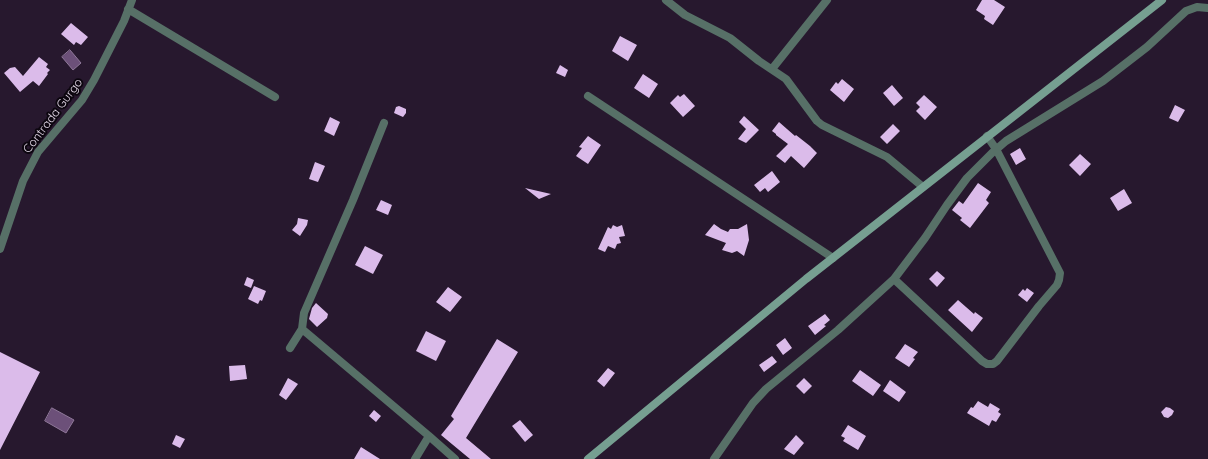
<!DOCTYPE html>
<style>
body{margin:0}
canvas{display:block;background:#27182e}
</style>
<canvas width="1208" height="459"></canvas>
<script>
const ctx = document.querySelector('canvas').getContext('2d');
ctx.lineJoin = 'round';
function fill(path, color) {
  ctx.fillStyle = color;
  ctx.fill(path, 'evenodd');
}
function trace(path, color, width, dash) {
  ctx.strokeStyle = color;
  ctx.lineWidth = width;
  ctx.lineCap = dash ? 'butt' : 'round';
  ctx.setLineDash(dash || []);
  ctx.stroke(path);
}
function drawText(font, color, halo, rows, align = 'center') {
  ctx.font = font + ' Quicksand,sans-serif';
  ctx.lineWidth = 4;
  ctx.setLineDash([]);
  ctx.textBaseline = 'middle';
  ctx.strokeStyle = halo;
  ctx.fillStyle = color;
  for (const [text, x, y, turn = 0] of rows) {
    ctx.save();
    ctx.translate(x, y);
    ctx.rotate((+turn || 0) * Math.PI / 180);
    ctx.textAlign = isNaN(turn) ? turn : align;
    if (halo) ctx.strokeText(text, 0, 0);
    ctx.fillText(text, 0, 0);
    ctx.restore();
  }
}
const water = new Path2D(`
 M70,50L81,63L73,70L62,57Z
 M52,408L74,420L66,433L45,421Z`);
const building = new Path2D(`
 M982,0H994L1005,7L993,25L984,19L985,16L976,10Z
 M71,23L88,37L81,45L76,42L74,45L61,34Z
 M620,36L637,45L628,61L612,51Z
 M39,57L48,64L46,67L50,70L47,73L48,74L39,86L33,81L20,92L4,73L10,68L15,67L23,76Z
 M560,65L568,70L565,77L556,73Z
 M643,74L658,84L649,98L634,88Z
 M842,79L854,89L844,102L830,90L836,82L838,84Z
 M892,85L903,98L894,106L883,93Z
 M684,94L695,106L683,117L670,103L678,95L680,97Z
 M924,95L937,107L925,120L916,111L920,107L916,103Z
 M1175,105L1185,110L1178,122L1169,118Z
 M399,106L406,109V113L403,117L394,113L396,107Z
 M744,116L759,130L746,143L738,139L746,129L739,122Z
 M330,117L340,122L334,136L324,131Z
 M779,122L795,136L796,135L810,146L817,153L804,168L791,156L785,163L776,156L788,144L776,135V134L772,131Z
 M893,124L900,131L887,144L880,137Z
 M588,136L601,145L588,164L576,156L582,148L579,147Z
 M1020,148L1026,159L1016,165L1010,154Z
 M1080,154L1091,164L1080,176L1069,165Z
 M315,162L325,166L318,182L309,179Z
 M772,171L780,182L768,192L765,188L760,192L754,185Z
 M978,183L991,192L986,200L989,203L970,228L960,220L962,218L952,210L959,201L963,204Z
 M525,188L551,194L539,199Z
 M1124,189L1132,203L1118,211L1110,198Z
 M381,200L392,205L388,215L376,210Z
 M298,218L308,220L307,225L300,236L292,230L297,224Z
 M714,224L721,229L728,232L730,229H738L747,224L749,240L744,256L737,251L732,253L722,250L726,243L705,235Z
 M613,225L617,227L622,225L625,236L619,237L621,243L617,244L615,249L608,246L605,252L598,249L608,227L611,229Z
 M365,246L383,255L373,274L355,265Z
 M937,271L945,278L937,287L929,279Z
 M247,277L254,280L251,288L244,285Z
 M254,286L266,291L262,301L260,300L258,304L248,299Z
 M448,287L462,297L450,312L436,302Z
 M1027,288L1034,293L1027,302L1018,295L1023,289L1025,291Z
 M958,300L974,314L975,312L983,318L972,332L948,310Z
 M316,303L328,314L327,318L317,327L309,319L312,308Z
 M825,314L830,320L824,325L826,326L815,335L808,326Z
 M426,331L446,341L436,361L416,351Z
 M785,338L792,348L783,355L776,345Z
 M497,339L518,352L466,438L491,459H470L441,435L454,419L451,416Z
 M905,344L918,352L913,358L915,359L909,367L895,358Z
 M0,352L40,372L0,450Z
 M772,356L777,362L764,372L759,365Z
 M245,365L247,379L230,381L229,366Z
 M608,368L615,373L604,387L597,381Z
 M860,370L881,385L873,396L852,381Z
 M288,378L298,384L286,400L279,395Z
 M804,378L812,386L804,394L796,386Z
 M890,380L906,392L899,402L883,391Z
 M978,401L988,407L990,403L1000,409L998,412L1001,414L996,422L992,420L989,426L967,413L971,407L973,408Z
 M1166,407L1170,408L1174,411L1172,415L1168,418L1164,417L1161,412Z
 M374,410L381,416L376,422L369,416Z
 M520,420L533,435L525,442L512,426Z
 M848,425L866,436L858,450L843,441L845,438L841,436Z
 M176,435L185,439L180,448L172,444Z
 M796,435L804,443L794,455L784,449Z
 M361,447L380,459H354Z`);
const street = new Path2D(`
 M666,0L685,15L730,38L759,61L786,79L817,121L822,125L887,157L923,187
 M128,9L275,97
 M772,69L827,0
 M588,96L833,258
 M384,123L353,200L304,313L302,329L429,436
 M0,249L23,181L38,152L82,100L94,80L124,21L132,0
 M894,279L982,361L987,364H993L997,361L1039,306L1057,285L1059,280L1060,273L996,149L987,136
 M290,348L302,329
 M415,459L429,436L455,459
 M714,459L753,403L766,389L838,330L894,279L925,238L947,205L967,178L992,153L1006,141L1103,81L1147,47L1186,11L1197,7L1208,8`);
const secondary = new Path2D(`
 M588,459L806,279L1162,0`);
const streetNames = [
 ["Contrada Gurgo",53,116,-53]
];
fill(water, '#6c5079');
trace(water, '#8f7899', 1);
fill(building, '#dbbbea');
trace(street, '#577067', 8);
trace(secondary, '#769f91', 8);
drawText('12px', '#e0d5e5', '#0c060f', streetNames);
</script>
